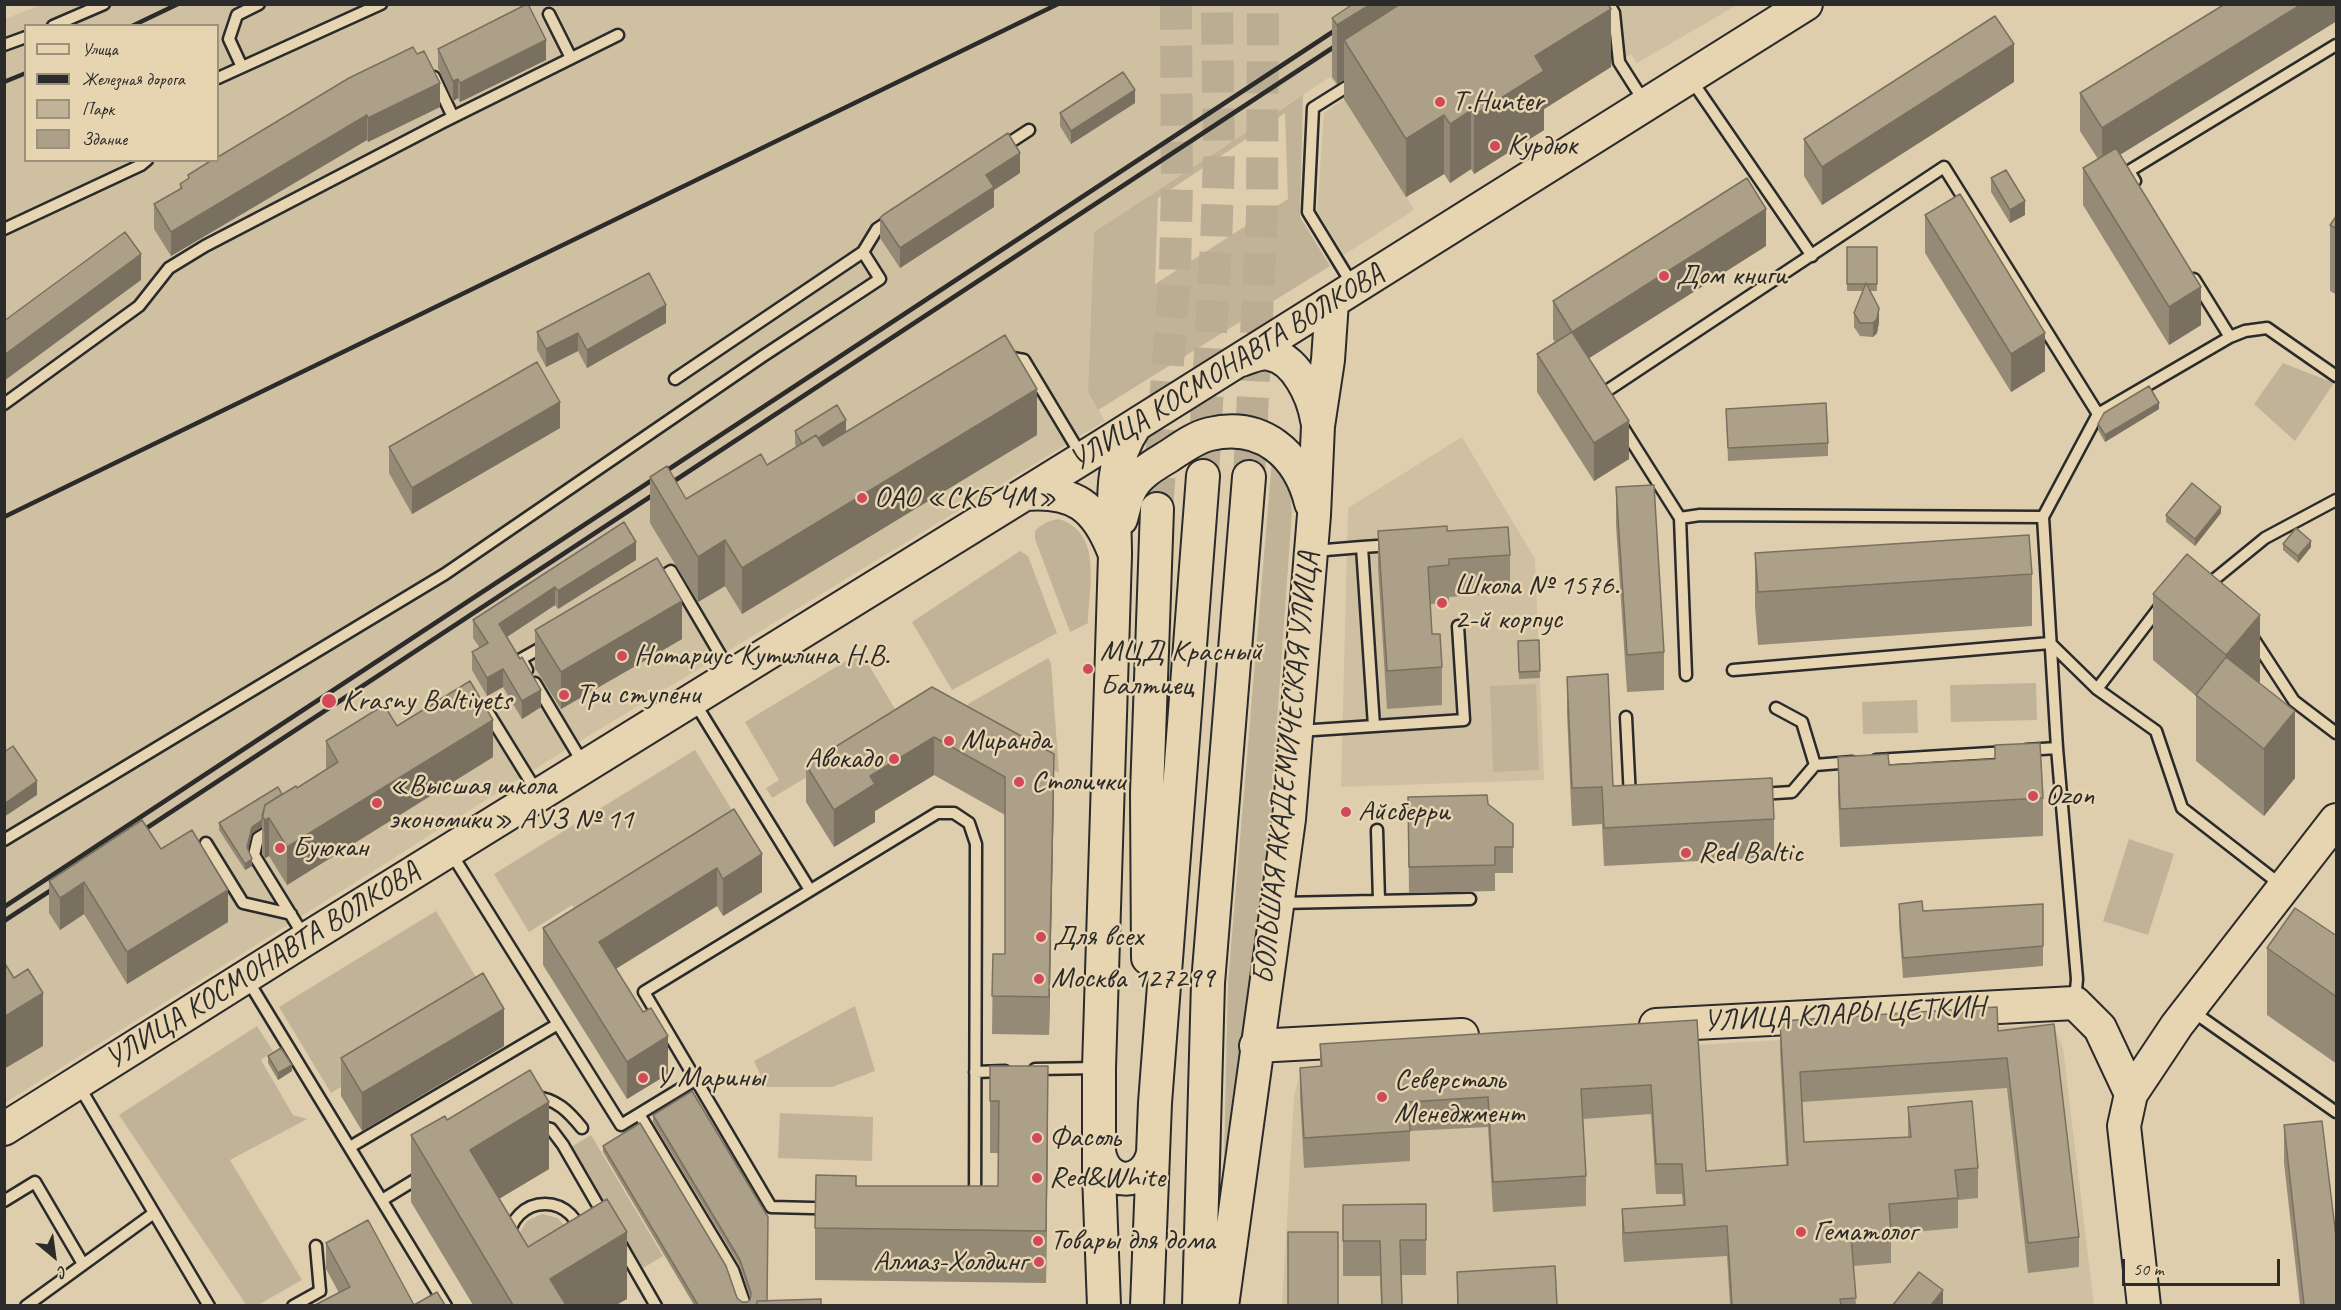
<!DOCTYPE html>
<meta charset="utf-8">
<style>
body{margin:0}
#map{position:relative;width:2341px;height:1310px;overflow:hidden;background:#dfcead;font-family:Caveat,sans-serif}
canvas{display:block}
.frame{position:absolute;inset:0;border:6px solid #2b2b2b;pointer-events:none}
.legend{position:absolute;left:24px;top:24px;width:195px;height:138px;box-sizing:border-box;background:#e7d5b2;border:2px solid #9c917c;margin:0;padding:8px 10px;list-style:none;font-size:18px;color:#2b2b2b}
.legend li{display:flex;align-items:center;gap:12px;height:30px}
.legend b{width:30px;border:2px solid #9c917c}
.north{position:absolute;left:24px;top:1226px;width:60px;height:60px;-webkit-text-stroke:4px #e7d5b2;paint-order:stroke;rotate:151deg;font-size:16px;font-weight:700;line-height:24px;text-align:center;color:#2b2b2b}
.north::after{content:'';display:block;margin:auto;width:21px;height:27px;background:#2b2b2b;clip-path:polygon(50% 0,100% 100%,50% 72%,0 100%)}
.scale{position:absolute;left:2122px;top:1259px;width:158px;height:27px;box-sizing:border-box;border:3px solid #2b2b2b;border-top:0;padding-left:8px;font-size:18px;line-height:21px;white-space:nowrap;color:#2b2b2b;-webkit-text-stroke:4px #e7d5b2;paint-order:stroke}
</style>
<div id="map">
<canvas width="2341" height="1310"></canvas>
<div class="frame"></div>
<ul class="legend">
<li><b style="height:8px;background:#e7d5b2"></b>Улица</li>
<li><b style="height:8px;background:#2b2b2b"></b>Железная дорога</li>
<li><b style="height:16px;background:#c1b397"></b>Парк</li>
<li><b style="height:16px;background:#ada088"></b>Здание</li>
</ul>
<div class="north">С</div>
<div class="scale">50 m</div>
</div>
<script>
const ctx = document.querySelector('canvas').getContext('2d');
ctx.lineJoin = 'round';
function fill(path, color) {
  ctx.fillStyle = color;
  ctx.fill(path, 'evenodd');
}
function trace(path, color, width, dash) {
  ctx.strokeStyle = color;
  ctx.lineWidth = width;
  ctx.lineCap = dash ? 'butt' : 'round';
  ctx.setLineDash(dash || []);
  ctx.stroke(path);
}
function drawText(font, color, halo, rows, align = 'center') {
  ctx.font = font + ' Caveat,sans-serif';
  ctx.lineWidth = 5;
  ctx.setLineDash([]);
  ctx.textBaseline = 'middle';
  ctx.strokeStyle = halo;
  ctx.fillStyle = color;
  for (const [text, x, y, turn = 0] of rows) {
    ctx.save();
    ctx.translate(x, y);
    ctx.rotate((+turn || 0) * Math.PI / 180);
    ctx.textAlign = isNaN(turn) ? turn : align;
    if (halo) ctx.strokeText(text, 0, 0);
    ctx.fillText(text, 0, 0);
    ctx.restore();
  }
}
const built = new Path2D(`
 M43,4L1737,5L1637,63L1631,54L1535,115L1544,130L1474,174L1465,161L1466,172L1450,183L1444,174L1407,197L1414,210L1344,255L1317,211L1324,113L1344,99L1330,77L1094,232L1088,392L1105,421L559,754L5,1103V19ZM26,26H218V160H26Z
 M1462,437L1535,559L1544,780L1341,787L1348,508Z
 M2053,1024L2063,1048L2094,1305L1282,1306L1294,1097L1301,1068Z`);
const green = new Path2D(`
 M1303,95L1300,217L1330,266L1098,410L1088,392L1094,232ZM1285,113L1288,199L1155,284L1158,198Z
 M2283,363L2334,383L2295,441L2254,404Z
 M1272,460L1289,484L1292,512L1262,931L1246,1045L1224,1157L1228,982Z
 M1059,519C1103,533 1089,587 1088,623L1070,632L1035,539V531C1043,523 1048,521 1059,519Z
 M1020,551L1028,556L1057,633L952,690L912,622Z
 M861,652L895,709L911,699L918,710L772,798L766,788L779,780L745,722Z
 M1048,658L1051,663L1059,773L965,722L963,714L968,704Z
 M2036,683L2037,720L1951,722L1950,685Z
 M1536,684L1539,770L1493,772L1490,686Z
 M1917,700L1918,733L1863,734L1862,702Z
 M695,750L739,821L581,918L572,905L529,932L494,874Z
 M2129,839L2174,854L2148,935L2103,921Z
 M436,911L488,997L331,1093L279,1007Z
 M855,1006L875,1071L832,1087H766L754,1061Z
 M257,1026L273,1051L261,1060L293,1115L307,1119L230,1160L302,1280L258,1305L247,1306L119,1115Z
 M780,1113L873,1117L872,1161L778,1158Z
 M591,1135L663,1256L643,1268L571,1147Z
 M542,1214L558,1218L569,1231L542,1267L519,1234L527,1221Z`);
const secondaryTunnel = new Path2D(`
 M1203,476L1216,245L1219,157L1217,4
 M1249,477L1262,215L1263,4
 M1157,509L1175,271L1177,185L1176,4`);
const lane = new Path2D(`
 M1609,4L1614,13L1619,62L1645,103
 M549,14L571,58
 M53,26L104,4
 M4,45L26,37
 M242,67L229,39L237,15L259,4
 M434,77L453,117
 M218,78L381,4
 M1690,78L1812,256
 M1000,149L1029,130
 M2135,181L2129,171L2336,45
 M4,229L141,165L147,160
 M863,252L877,229L892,219
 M2194,279L2230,337
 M1352,284L1308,212L1313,108L1356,81
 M1007,357L1024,360L1081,455
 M1605,397L1602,394L1944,167L2098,414
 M4,404L139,306L169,268L205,246L443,122L618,35
 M1622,426L1680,518L1700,515L2043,517L2057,748L2077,979L2075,1001
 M2043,517L2098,414L2230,337L2245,331L2267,328L2336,376
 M1680,518L1686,675
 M1362,547L1392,545
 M1314,551L1362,547L1374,726
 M655,581L671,571L731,673
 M2205,587L2265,538L2336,500
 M2162,604L2097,689L2156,731L2182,808L2281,885
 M2253,638L2294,701L2336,733
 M527,670L521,659L546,645
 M1733,670L2050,643L2097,689
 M535,683L584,765
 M695,703L810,890
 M1776,708L1802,722L1815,765
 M487,711L537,792
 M1626,717L1630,798
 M1299,731L1464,720L1458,626
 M2026,750L2057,748
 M1876,760L2007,752
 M1760,794L1792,792L1815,765L1852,762
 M937,813H954L969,823L976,844L975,1212L771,1207L644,992Z
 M274,828L258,838L254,855L304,936
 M1377,830L1379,901
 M4,840L445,574L763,356L880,279L863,252L675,379
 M206,843L243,903L291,914
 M451,853L621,1125L695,1080
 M1281,903L1470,899
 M247,979L446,1306
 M2192,1011L2336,1112
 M1035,1069L1098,1068
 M975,1072L1005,1071
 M79,1086L209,1306
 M534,1097C556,1098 569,1112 582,1128
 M639,1114L733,1270L744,1302
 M537,1125L551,1129L563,1145L604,1216
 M350,1147L558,1024
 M382,1200L423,1175
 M4,1201L35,1182L83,1264
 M509 1240a36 36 0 1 1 72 0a36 36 0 1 1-72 0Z
 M621,1245L656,1306
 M26,1306L154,1213
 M293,1306L320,1291L316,1246`);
const secondary = new Path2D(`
 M1241,360C1250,357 1260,352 1269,354C1296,358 1313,396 1317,420
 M1025,494C1074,490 1096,506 1114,552
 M1121,519C1124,509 1126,497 1131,488C1139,473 1156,464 1169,456C1181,448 1196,437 1210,434C1262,422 1299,454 1311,503
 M1148,958L1147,793L1157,509
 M1656,1025L2075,1003L2100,1028L2131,1094L2124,1126L2144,1306
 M1256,1046L1462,1035
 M2131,1094L2177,1025L2336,820
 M4,1129L306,939L1083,458L1806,4
 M1099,1151C1104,1187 1145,1188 1153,1153
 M1104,1306L1099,1174V1068L1115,555C1115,508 1107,467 1135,426
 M1147,1306L1155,1103L1203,476
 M1199,1306L1208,983L1249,477
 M1222,1306L1289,819L1314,515L1318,426L1328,360L1332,302`);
const rail = new Path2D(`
 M132,26L178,4
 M4,82L26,73
 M4,517L1058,4
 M133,837L1346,39
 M4,907L1375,4
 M4,921L62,883`);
const wall = new Path2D(`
 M1332,18L1611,67L1544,109V130L1474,174L1471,169L1450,183L1444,174L1406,197L1344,99V80L1337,84L1332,77Z
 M438,49L546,60L460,102L458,98L453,101L438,68Z
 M349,78L440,107L368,142L367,140L171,256L154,229V204L180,189V184L188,180V175Z
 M2014,82L1822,205L1804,176V139Z
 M2080,93L2120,154L2201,325L2169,345L2083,205V168L2098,159L2080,131Z
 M1135,103L1071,144L1060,126V113Z
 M1020,173L994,190V207L900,268L880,238V218Z
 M1991,178L2025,215L2010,223L1991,192Z
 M1925,215L2045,371L2011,392L1925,253Z
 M2337,215V295L2330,291V225Z
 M1766,246L1589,358L1629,459L1594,481L1537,392V354L1555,342L1553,339V301Z
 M1847,247H1877V291H1870L1879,322L1877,333L1873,337L1860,336L1854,327V313L1863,291H1847Z
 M666,323L587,368L578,351L546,367L537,350V332Z
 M1726,409L1828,443V456L1728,461Z
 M2159,409L2105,442L2098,430V424Z
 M560,428L412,514L389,473V447Z
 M795,431H846L1037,435L742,614L725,586L698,602L650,523V477L686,499L767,465L796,447L795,444Z
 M1616,487L1664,652V690L1627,692L1616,525Z
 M2221,513L2195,546L2166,522V515Z
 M624,522L636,560L558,609L555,605L507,637L541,707L522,719L503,687L487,696L472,670V652L480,648L473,638V620Z
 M1378,531H1447L1510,555V593L1449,597V603L1430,604L1432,634L1442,667V705L1387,709L1378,568Z
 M2283,544L2311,547L2298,563L2283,550Z
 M1755,553L2032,574V626L1758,645L1755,606Z
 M2153,594L2260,681L2259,683L2295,778L2264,816L2196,761V696L2153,660Z
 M535,630L682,639L561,709L535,668Z
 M1539,640L1540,678L1519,679L1518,641Z
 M1567,677L1613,786L1774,819V857L1604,866L1602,824L1572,826L1567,714Z
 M932,687L1054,792L1049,1035L992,1034L993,954H1005V815L934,775L875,811V822L834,847L806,802V765Z
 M397,726L493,757L287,885L269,856L265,858L262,854V827L252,833L248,850L252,866L245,870L219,830V823L297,788L326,770V741Z
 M1995,745L2043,798V836L1840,847L1838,794V757L1889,765L1995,759Z
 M1408,797L1488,804L1513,847V873H1495V891L1409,893Z
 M734,809L762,892L723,916L717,906L616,969L668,1074L627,1099L543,965V928Z
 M161,849L228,922L127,984L84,914L60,930L49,913V881Z
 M1899,904L1923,911L2043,904V966L1903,978L1899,924Z
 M2337,936V1064L2267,1015V948Z
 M1697,1020L1706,1171L1786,1165L1780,1051V1021L1998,1031L2079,1237V1267L2028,1273L2007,1088L1802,1102L1804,1142L1908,1137V1107L1978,1168V1198L1958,1200V1228L1891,1234V1263L1853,1266L1856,1305H1730L1727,1256L1624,1262L1622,1239V1209L1683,1205L1682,1194H1656L1651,1114L1583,1119L1586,1176V1206L1493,1212L1488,1127L1410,1131V1161L1304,1168L1300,1097V1068L1320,1066V1044Z
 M504,1046L362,1131L341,1096V1058Z
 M268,1056L292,1071L278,1080L268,1063Z
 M990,1066L1048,1119L1046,1283L815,1280V1228L856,1186H998L999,1153H990Z
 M653,1115L767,1301L821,1305H694L603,1152V1146L737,1298L742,1302H747L750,1300V1298L740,1266L653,1122Z
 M447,1120L549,1169L499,1199L528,1247L627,1299L616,1305H473L411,1202V1135Z
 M2284,1125L2337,1245V1305H2300L2284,1163Z
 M1426,1204V1275H1401L1402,1305H1381L1380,1276H1343V1205Z
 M326,1243L414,1305L339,1293L326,1269Z
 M1457,1272L1557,1305H1457Z`);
const shadedWall = new Path2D(`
 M1371,4H1466L1344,40V80L1337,84V25Z
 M2302,4H2337V21L2102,166V128Z
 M1611,9V67L1544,109V130L1474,174V115L1535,56Z
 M546,40V60L460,102V83Z
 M2014,44V82L1822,205V167Z
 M458,79V98L453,101V81Z
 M440,83V107L368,142V118Z
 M1135,90V103L1071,144V131Z
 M1471,110V169L1450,183V124Z
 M367,115V140L171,256V232Z
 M1444,115V174L1406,197V139Z
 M1020,153V173L994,190V207L900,268V248L986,175Z
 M2025,201V215L2010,223V210Z
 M1766,209V246L1572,369V332Z
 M141,254V280L4,381V355Z
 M2201,287V325L2169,345V307Z
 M666,305V323L587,368V350Z
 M1879,308V322L1877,333L1873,337V323Z
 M578,333V351L546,367V349Z
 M2045,333V371L2011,392V354Z
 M1037,389V435L742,614V568Z
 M560,402V428L412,514V488Z
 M2159,403V409L2105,442V435Z
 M846,420V433L804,459V446Z
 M1629,421V459L1594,481V443Z
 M2221,507V513L2195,546V539Z
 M725,540V586L698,602V557Z
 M2311,541V547L2298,563V556Z
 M636,542V560L558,609V591Z
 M555,587V605L499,642V624Z
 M682,601V639L561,709V672Z
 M2260,615V681L2228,720L2226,719V655Z
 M503,669V687L487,696V678Z
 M541,690V707L522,719V701Z
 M2295,711V778L2264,816V749Z
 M493,720V757L287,885V847Z
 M934,737V775L875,811V822L834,847V810L870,776Z
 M1054,754V792L1049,1035V997Z
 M37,781V795L4,817V804Z
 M269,818V856L265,858L264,819Z
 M262,820V827L252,833L247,854V847L252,827Z
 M762,854V892L723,916V879Z
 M252,859V866L245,870V864Z
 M717,868V906L599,979V942Z
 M84,882V914L60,930V898Z
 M228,890V922L127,984V952Z
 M43,993V1046L4,1069V1017Z
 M504,1009V1046L362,1131V1093Z
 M668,1036V1074L627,1099V1062Z
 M292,1065V1071L278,1080V1073Z
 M1048,1066V1119L1046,1283V1231Z
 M549,1102V1169L470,1216V1150Z
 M627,1232V1299L616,1305H550V1279Z
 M1943,1290V1305H1931Z`);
const building = new Path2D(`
 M527,4H528L546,40L460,83L458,79L453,81L438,49Z
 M1353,4H1371L1337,25L1332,18Z
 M1400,4H1608L1611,9L1535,56L1544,71L1474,115L1471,110L1450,124L1444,115L1406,139L1344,40Z
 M2225,4H2302L2102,128L2080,93Z
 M1995,16L2014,44L1822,167L1804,139Z
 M413,47L417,54L424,51L440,83L368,118L367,115L171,232L154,204L182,188L180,184L189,178L188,175L212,160H218V157L349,78Z
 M1123,72L1135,90L1071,131L1060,113Z
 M1008,133L1020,153L986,175L994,187L900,248L880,218L883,215Z
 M2116,148L2201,287L2169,307L2083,168Z
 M2006,170L2025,201L2010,210L1991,178Z
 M1747,178L1766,209L1572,332L1553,301Z
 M1960,194L2045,333L2011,354L1925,215Z
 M2337,215V229L2330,225Z
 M125,232L141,254L4,355V321Z
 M1847,247H1877V284H1847Z
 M649,273L666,305L587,350L578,333L546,349L537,332Z
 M1866,283L1879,308L1877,319L1873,323H1860L1854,313Z
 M1572,332L1629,421L1594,443L1537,354Z
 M1005,335L1037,389L742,568L725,540L698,557L650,477L667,466L686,499L761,454L767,465L816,435L823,446Z
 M537,362L560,402L412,488L389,447Z
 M2149,386L2159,403L2105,435L2098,424L2104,413Z
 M1826,403L1828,443L1728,448L1726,409Z
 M837,405L846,420L818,438L816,435L802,444L795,431Z
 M2192,483L2221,507L2195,539L2166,515Z
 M1654,485L1664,652L1627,655L1616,487Z
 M624,522L636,542L558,591L555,587L499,624L520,659L522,657L541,690L522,701L503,669L487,678L472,652L488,643L473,620Z
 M1447,526V531L1508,527L1510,555L1449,559V565L1428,567L1432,634H1440L1442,667L1387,671L1378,531Z
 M2296,528L2311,541L2298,556L2283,544Z
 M2029,535L2032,574L1758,592L1755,553Z
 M2187,554L2260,615L2226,655L2153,594Z
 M657,558L682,601L561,672L535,630Z
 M1539,640L1540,671L1519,672L1518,641Z
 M2226,657L2295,711L2264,749L2196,695Z
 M1608,674L1613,786L1772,778L1774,819L1604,828L1602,787L1572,788L1567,677Z
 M470,681L493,720L287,847L269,818L265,820L262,816L265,805L296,786L297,788L338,762L326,741L384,705L397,726Z
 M932,687L1054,754L1049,997L992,996L993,954H1005V777L934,737L870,776L875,784L834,810L806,765Z
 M2040,743L2043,798L1840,809L1838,757L1888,754L1889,765L1995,759V745Z
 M13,746L37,781L4,804V752Z
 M278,787L282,794L265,805L262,820L252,827L247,847L252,859L245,864L219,823Z
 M1487,795L1488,804L1513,824V847H1495V865L1409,867L1408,797Z
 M734,809L762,854L723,879L717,868L599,942L643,1012L651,1008L668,1036L627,1062L543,928Z
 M142,820L161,849L192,830L228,890L127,952L84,882L60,898L49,881Z
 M1922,901L1923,911L2043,904V946L1903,958L1899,904Z
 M2295,908L2337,936V997L2267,948Z
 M4,962L14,978L28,969L43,993L4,1017Z
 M483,973L504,1009L362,1093L341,1058Z
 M1997,1007L1998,1031L2054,1024L2079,1237L2028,1243L2007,1058L1800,1072L1804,1142L1911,1137L1908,1107L1972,1101L1978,1168L1955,1170L1958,1198L1889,1204L1891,1233L1851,1236L1856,1298L1840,1299L1841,1305H1732L1727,1226L1624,1233L1622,1209L1685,1205L1682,1164H1656L1651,1085L1581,1089L1586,1176L1493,1182L1488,1097L1408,1102L1410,1131L1304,1138L1300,1068L1322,1066L1320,1044L1697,1020L1706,1171L1788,1165L1780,1021Z
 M281,1048L292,1065L278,1073L268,1056Z
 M990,1066H1048L1046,1231L815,1228L816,1175L856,1176V1186H998L999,1101H990Z
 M530,1070L549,1102L470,1150L528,1247L607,1199L627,1232L550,1279L566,1305H513L411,1135L445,1116L447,1120Z
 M692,1091L768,1217L767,1301H757V1305H698L603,1146L640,1123L726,1266L737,1298L742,1302H747L750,1300L751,1293L740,1260L653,1115Z
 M2322,1121L2337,1245V1305H2304L2284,1125Z
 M1426,1204V1240H1400L1402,1305H1382L1380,1241H1343V1205Z
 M368,1220L414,1305H315L350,1287L326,1243Z
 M1288,1232H1338V1305H1288Z
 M1555,1266L1557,1305H1458L1457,1272Z
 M1919,1272L1943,1290L1931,1305H1893Z
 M437,1292L445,1305H414Z
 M821,1299V1305H757V1301Z`);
const markers = [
 [1440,102,6,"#d1495b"],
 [1495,146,6,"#d1495b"],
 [1664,276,6,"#d1495b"],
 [862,498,6,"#d1495b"],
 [1442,603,6,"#d1495b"],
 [622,656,6,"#d1495b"],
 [1088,669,6,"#d1495b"],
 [564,695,6,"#d1495b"],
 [329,701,8,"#d1495b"],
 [949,741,6,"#d1495b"],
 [894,759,6,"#d1495b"],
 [1019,782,6,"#d1495b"],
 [2033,796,6,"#d1495b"],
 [377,803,6,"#d1495b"],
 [1346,812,6,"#d1495b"],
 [280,848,6,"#d1495b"],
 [1686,853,6,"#d1495b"],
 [1041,937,6,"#d1495b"],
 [1039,979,6,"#d1495b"],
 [643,1078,6,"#d1495b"],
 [1382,1097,6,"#d1495b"],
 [1037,1138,6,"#d1495b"],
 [1037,1178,6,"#d1495b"],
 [1801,1232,6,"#d1495b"],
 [1038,1241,6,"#d1495b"],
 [1039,1262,6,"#d1495b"]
];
const poiNames = [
 ["T.Hunter",1452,102],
 ["Курдюк",1507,146],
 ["Дом книги",1676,276],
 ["ОАО «СКБ ЧМ»",874,498],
 ["Школа № 1576.",1454,586],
 ["2-й корпус",1454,620],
 ["МЦД Красный",1100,652],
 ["Балтиец",1100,686],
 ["Нотариус Кутилина Н.В.",634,656],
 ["Три ступени",576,695],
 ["Krasny Baltiyets",342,701],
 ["Миранда",961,741],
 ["Авокадо",882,759,"right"],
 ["Столички",1031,782],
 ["«Высшая школа",389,786],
 ["экономики» АУЗ № 11",389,820],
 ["Ozon",2045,796],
 ["Айсберри",1358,812],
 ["Буюкан",292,848],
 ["Red Baltic",1698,853],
 ["Для всех",1053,937],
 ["Москва 127299",1051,979],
 ["У Марины",655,1078],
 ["Северсталь",1394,1080],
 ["Менеджмент",1394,1114],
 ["Фасоль",1049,1138],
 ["Red&White",1049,1178],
 ["Гематолог",1813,1232],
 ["Товары для дома",1050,1241],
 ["Алмаз-Холдинг",1027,1262,"right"]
];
const streetNames = [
 ["УЛИЦА КОСМОНАВТА ВОЛКОВА",1227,368,-32],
 ["БОЛЬШАЯ АКАДЕМИЧЕСКАЯ УЛИЦА",1287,768,-84],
 ["УЛИЦА КОСМОНАВТА ВОЛКОВА",263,966,-32],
 ["УЛИЦА КЛАРЫ ЦЕТКИН",1844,1015,-3]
];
fill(built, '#d0c0a2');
fill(green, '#c1b397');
trace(secondaryTunnel, '#bbad93', 32, [32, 16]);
trace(lane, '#2b2b2b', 15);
trace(secondary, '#2b2b2b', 36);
trace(lane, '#e7d5b2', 10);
trace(secondary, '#e7d5b2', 32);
trace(rail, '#2b2b2b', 4.5);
fill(wall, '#958a75');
fill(shadedWall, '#79705f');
fill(building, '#ada088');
trace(building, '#79705f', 1.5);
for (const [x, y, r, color] of markers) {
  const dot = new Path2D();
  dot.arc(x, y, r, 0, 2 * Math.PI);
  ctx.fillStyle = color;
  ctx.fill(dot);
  trace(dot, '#e7d5b2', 2);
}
drawText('30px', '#2b2b2b', '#e7d5b2', poiNames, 'left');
drawText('30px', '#2b2b2b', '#e7d5b2', streetNames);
</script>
